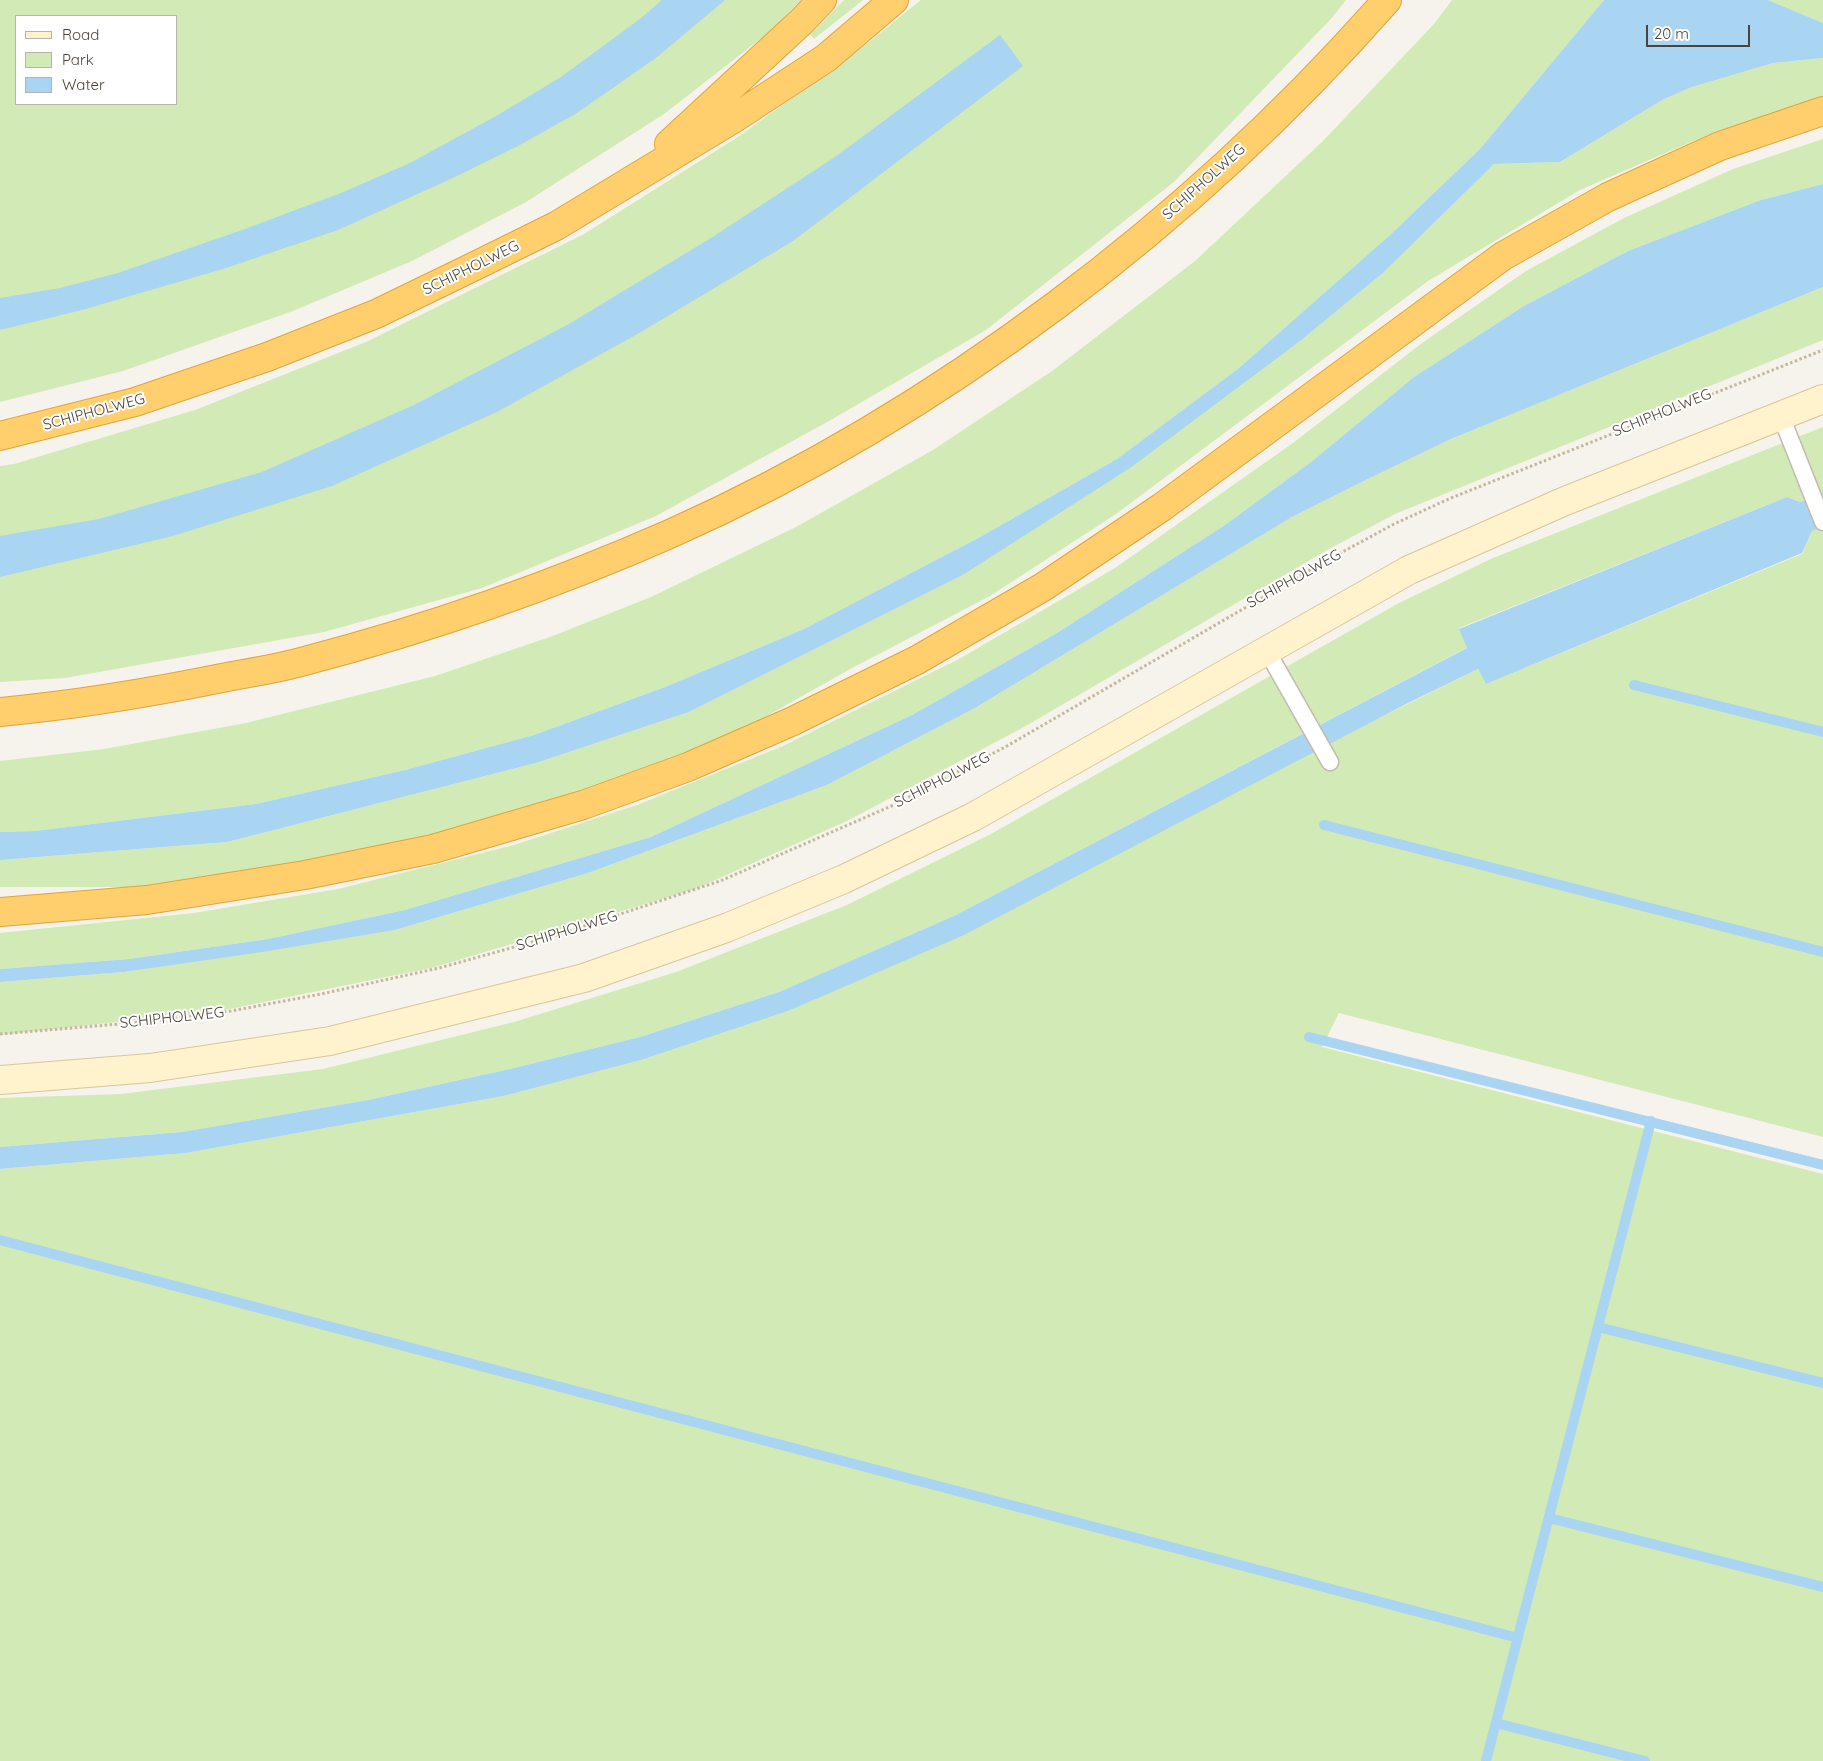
<!DOCTYPE html>
<style>
body{margin:0}
#map{position:relative;width:1823px;height:1761px;overflow:hidden;background:#f6f3ec;font-family:Quicksand,sans-serif}
canvas{display:block}
.legend{position:absolute;left:15px;top:15px;width:162px;height:90px;box-sizing:border-box;background:#fff;border:1px solid #b7b4b0;margin:0;padding:6px 9px;list-style:none;font-size:15px;color:#4b4439}
.legend li{display:flex;align-items:center;gap:10px;height:25px}
.legend b{width:25px;border:1px solid #b7b4b0}
.scale{position:absolute;left:1646px;top:25px;width:104px;height:22px;box-sizing:border-box;border:2px solid #4b4439;border-top:0;padding-left:6px;font-size:15px;line-height:18px;white-space:nowrap;color:#4b4439;-webkit-text-stroke:4px #fff;paint-order:stroke}
</style>
<div id="map">
<canvas width="1823" height="1761"></canvas>
<ul class="legend">
<li><b style="height:6px;background:#fff3cd"></b>Road</li>
<li><b style="height:14px;background:#d2eab5"></b>Park</li>
<li><b style="height:14px;background:#a9d4f2"></b>Water</li>
</ul>
<div class="scale">20 m</div>
</div>
<script>
const ctx = document.querySelector('canvas').getContext('2d');
ctx.lineJoin = 'round';
function fill(path, color) {
  ctx.fillStyle = color;
  ctx.fill(path, 'evenodd');
}
function trace(path, color, width, dash) {
  ctx.strokeStyle = color;
  ctx.lineWidth = width;
  ctx.lineCap = dash ? 'butt' : 'round';
  ctx.setLineDash(dash || []);
  ctx.stroke(path);
}
function drawText(font, color, halo, rows, align = 'center') {
  ctx.font = font + ' Quicksand,sans-serif';
  ctx.lineWidth = 4;
  ctx.setLineDash([]);
  ctx.textBaseline = 'middle';
  ctx.strokeStyle = halo;
  ctx.fillStyle = color;
  for (const [text, x, y, turn = 0] of rows) {
    ctx.save();
    ctx.translate(x, y);
    ctx.rotate((+turn || 0) * Math.PI / 180);
    ctx.textAlign = isNaN(turn) ? turn : align;
    if (halo) ctx.strokeText(text, 0, 0);
    ctx.fillText(text, 0, 0);
    ctx.restore();
  }
}
const green = new Path2D(`
 M0,0H801L772,30L664,114L526,202L412,261L293,311L123,371L0,402ZM16,16H176V104H16Z
 M844,0H863L814,39L810,34Z
 M921,0H1346L1330,20L1175,181L986,330L829,421L656,516L482,588L324,632L65,678L0,682V466L14,464L195,410L366,342L584,234L741,135L869,42Z
 M1452,0H1604L1480,149L1390,235L1239,368L1117,459L982,536L804,629L665,687L534,735L405,770L256,804L35,831L0,832V761L104,749L246,723L435,676L550,637L651,597L796,527L933,450L1052,371L1195,261L1323,141L1434,24Z
 M1768,0H1823V23Z
 M1823,58V98L1714,132L1580,190L1428,281L1116,514L990,596L852,668L733,735L616,782L487,825L184,887H0V860L227,842L536,763L689,712L961,576L1300,341L1383,273L1494,164L1560,162L1664,99L1692,87L1773,63Z
 M1823,139V184L1761,200L1628,251L1524,306L1414,377L1311,462L1225,525L1057,633L912,715L651,837L405,910L268,939L129,959L0,969V933L194,913L338,889L514,845L637,805L783,746L959,659L1115,568L1293,443L1422,343L1526,271L1624,218L1733,169Z
 M1823,287V340L1395,514L1329,549L1024,727L847,821L695,889L435,967L225,1010L0,1035V982L124,972L395,930L588,873L827,785L975,708L1292,517L1370,478L1451,439Z
 M1823,427V493L1800,502L1787,497L1459,628L1468,647L954,916L779,992L640,1037L510,1069L368,1100L182,1132L0,1147V1098L121,1094L323,1069L514,1022L676,972L847,905L991,834L1399,603L1493,558Z
 M1823,527V1137L1339,1013L1322,1047L1823,1174V1761H0V1169L186,1153L504,1096L641,1060L788,1011L1478,669L1486,684L1802,554L1812,531Z`);
const water = new Path2D(`
 M662,0H725L657,57L577,113L518,146L455,177L338,230L223,269L82,310L0,330V298L60,288L118,273L245,229L341,193L410,163L498,115L561,77L640,19Z
 M1604,0H1768L1823,23V58L1773,63L1692,87L1664,99L1560,162L1494,164L1383,273L1300,341L1130,468L961,576L689,712L536,763L227,842L0,860V832L35,831L256,804L405,770L534,735L665,687L804,629L982,536L1117,459L1239,368L1390,235L1480,149Z
 M1000,35L1023,66L793,241L641,332L497,412L332,486L173,536L0,577V536L99,519L262,472L414,405L569,324L711,238L835,157Z
 M1823,184V287L1451,439L1370,478L1292,517L975,708L827,785L588,873L395,930L262,952L124,972L0,982V969L129,959L268,939L405,910L651,837L912,715L1057,633L1225,525L1311,462L1414,377L1524,306L1628,251L1761,200Z
 M1823,493V527L1812,531L1802,553L1486,684L1478,669L1408,703L964,935L788,1011L641,1060L504,1096L186,1153L0,1169V1147L182,1132L368,1100L510,1069L640,1037L779,992L954,916L1467,648L1459,629L1787,497L1800,502Z`);
const stream = new Path2D(`
 M1634,685L1823,732
 M1324,825L1823,952
 M1309,1037L1823,1165
 M0,1240L1518,1638
 M1598,1327L1823,1383
 M1549,1518L1823,1587
 M1496,1723L1645,1761
 M1486,1761L1651,1121`);
const path = new Path2D(`
 M0,1034L143,1022L231,1011L321,994L439,968L554,936L720,881L896,804L1007,746L1324,562L1394,524L1451,498L1823,350`);
const lane = new Path2D(`
 M1781,416L1823,522
 M1267,651L1330,762`);
const secondary = new Path2D(`
 M0,1080L150,1068L330,1041L584,978L726,928L844,879L973,817L1409,570L1565,501L1823,399`);
const highway = new Path2D(`
 M669,144L801,22L822,0
 M0,436L135,402L267,357L376,314L477,265L556,226L733,119L826,58L894,0
 M0,712C75,705 148,693 222,678C248,673 275,669 301,662C427,629 552,586 672,533C939,414 1194,220 1387,0
 M0,912L147,900L305,875L433,849L583,805L688,767L793,721L917,660L1043,587L1162,507L1503,256L1608,197L1720,146L1823,111`);
const streetNames = [
 ["SCHIPHOLWEG",1204,182,-42],
 ["SCHIPHOLWEG",471,268,-26],
 ["SCHIPHOLWEG",94,412,-15],
 ["SCHIPHOLWEG",1662,413,-22],
 ["SCHIPHOLWEG",1294,579,-29],
 ["SCHIPHOLWEG",942,780,-27],
 ["SCHIPHOLWEG",567,931,-17],
 ["SCHIPHOLWEG",172,1018,-6]
];
fill(green, '#d2eab5');
fill(water, '#a9d4f2');
trace(stream, '#a9d4f2', 10);
trace(lane, '#c2bbae', 19);
trace(secondary, '#d6c79b', 30);
trace(highway, '#e0a43c', 30);
trace(path, '#c4b79f', 3, [2.5, 2.5]);
trace(lane, '#fff', 16);
trace(secondary, '#fff3cd', 28);
trace(highway, '#ffcf6e', 28);
drawText('15px', '#4b4439', '#fff', streetNames);
</script>
